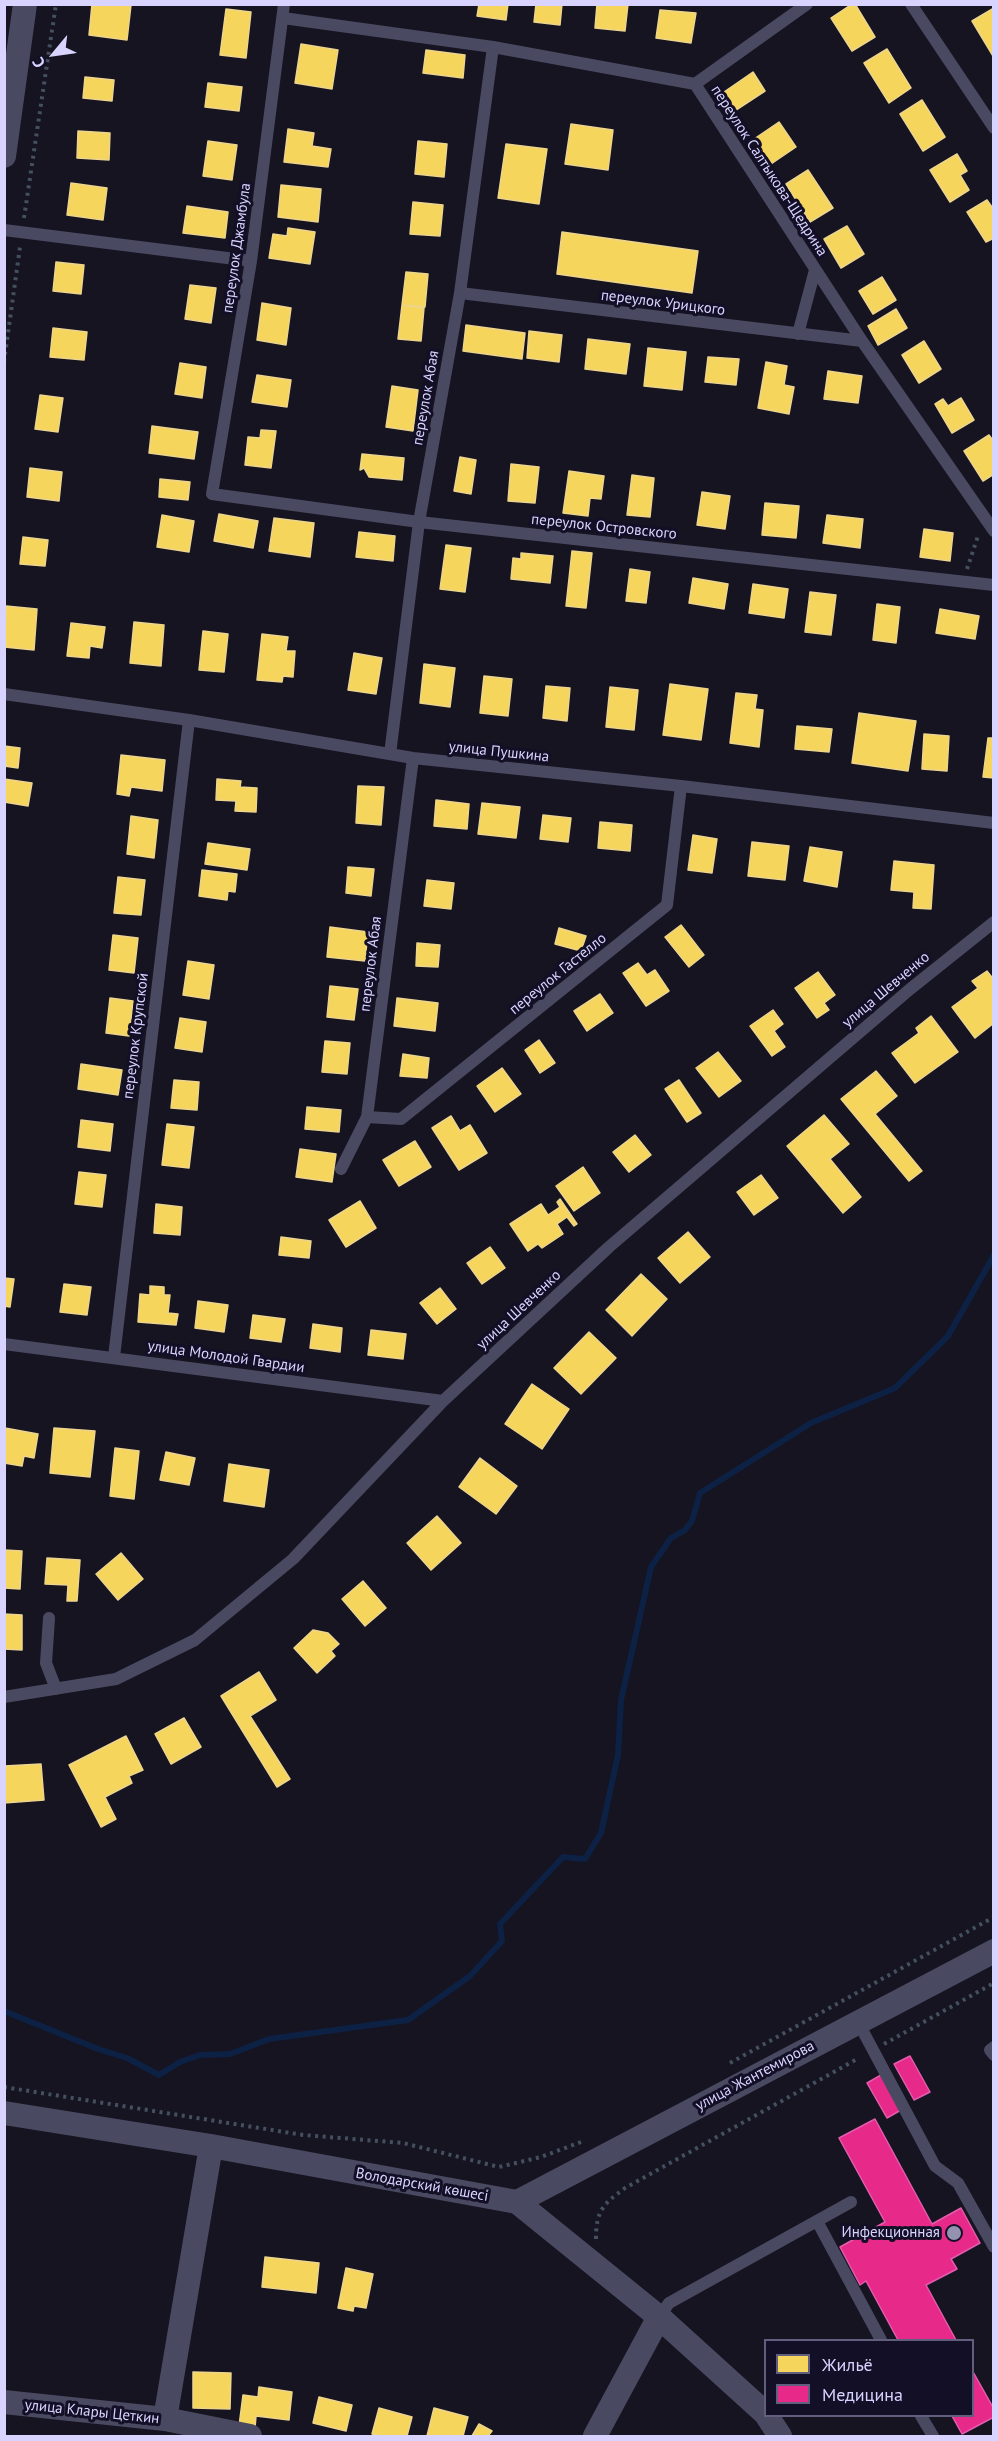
<!DOCTYPE html>
<meta charset="utf-8">
<style>
body{margin:0}
#map{position:relative;width:998px;height:2441px;overflow:hidden;background:#161421;font-family:"PT Sans",sans-serif}
canvas{display:block}
.frame{position:absolute;inset:0;border:6px solid #d9d4ff;pointer-events:none}
.legend{position:absolute;left:764px;top:2339px;width:210px;height:78px;box-sizing:border-box;background:#130f26;border:2px solid #625e7d;margin:0;padding:8px 10px;list-style:none;font-size:18px;color:#d9d4ff}
.legend li{display:flex;align-items:center;gap:12px;height:30px}
.legend b{width:30px;border:2px solid #625e7d}
.north{position:absolute;left:24px;top:24px;width:60px;height:60px;-webkit-text-stroke:4px #130f26;paint-order:stroke;rotate:241deg;font-size:16px;font-weight:700;line-height:24px;text-align:center;color:#d9d4ff}
.north::after{content:'';display:block;margin:auto;width:21px;height:27px;background:#d9d4ff;clip-path:polygon(50% 0,100% 100%,50% 72%,0 100%)}
</style>
<div id="map">
<canvas width="998" height="2441"></canvas>
<div class="frame"></div>
<ul class="legend">
<li><b style="height:16px;background:#f6d55c"></b>Жильё</li>
<li><b style="height:16px;background:#e7298a"></b>Медицина</li>
</ul>
<div class="north">С</div>
</div>
<script>
const ctx = document.querySelector('canvas').getContext('2d');
ctx.lineJoin = 'round';
function fill(path, color) {
  ctx.fillStyle = color;
  ctx.fill(path, 'evenodd');
}
function trace(path, color, width, dash) {
  ctx.strokeStyle = color;
  ctx.lineWidth = width;
  ctx.lineCap = dash ? 'butt' : 'round';
  ctx.setLineDash(dash || []);
  ctx.stroke(path);
}
function drawText(font, color, halo, rows, align = 'center') {
  ctx.font = font + ' "PT Sans",sans-serif';
  ctx.lineWidth = 6;
  ctx.setLineDash([]);
  ctx.textBaseline = 'middle';
  ctx.strokeStyle = halo;
  ctx.fillStyle = color;
  for (const [text, x, y, turn = 0] of rows) {
    ctx.save();
    ctx.translate(x, y);
    ctx.rotate((+turn || 0) * Math.PI / 180);
    ctx.textAlign = isNaN(turn) ? turn : align;
    if (halo) ctx.strokeText(text, 0, 0);
    ctx.fillText(text, 0, 0);
    ctx.restore();
  }
}
const homes = new Path2D(`
 M92,4L131,5L127,40L89,35Z
 M479,4H508L506,20L477,16Z
 M536,4H562L560,25L534,22Z
 M597,4H628L625,31L595,28Z
 M852,4H855L875,37L852,51L831,18Z
 M994,8V56H993L972,21Z
 M226,9L251,12L246,58L220,55Z
 M660,10L696,13L691,43L656,38Z
 M301,44L338,50L332,89L295,83Z
 M887,49L911,88L889,103L864,63Z
 M426,50L465,55L463,78L423,73Z
 M753,72L765,91L736,110L724,92Z
 M85,77L114,80L112,101L83,98Z
 M208,83L242,87L239,111L205,107Z
 M922,100L945,137L923,151L900,114Z
 M779,122L796,147L771,164L754,139Z
 M571,124L613,130L608,170L565,164Z
 M288,129L314,133L312,146L331,149L328,167L284,162Z
 M78,131L110,133L109,160L77,158Z
 M208,141L237,145L232,180L203,176Z
 M418,141L447,144L444,177L415,174Z
 M506,144L547,149L539,204L498,198Z
 M957,154L967,171L960,175L969,190L950,202L930,170Z
 M808,170L833,208L810,222L786,184Z
 M71,183L107,188L103,220L67,215Z
 M281,185L321,189L318,222L278,217Z
 M987,200L994,210V238L986,242L967,212Z
 M413,202L443,205L440,236L410,234Z
 M187,206L228,212L225,238L183,233Z
 M847,226L864,254L841,268L824,239Z
 M288,228L315,232L310,264L269,258L273,234L287,236Z
 M562,232L698,251L692,293L557,274Z
 M56,262L84,265L81,294L53,291Z
 M406,272L428,274L425,307L402,305Z
 M882,277L896,300L873,314L859,291Z
 M190,285L216,288L211,323L185,319Z
 M262,303L291,308L286,345L257,340Z
 M402,305L424,308L421,341L398,339Z
 M896,309L907,328L878,345L868,326Z
 M466,325L525,333L522,359L463,351Z
 M53,328L87,332L84,360L50,357Z
 M529,331L562,335L559,362L527,358Z
 M588,339L630,344L626,374L585,369Z
 M924,341L941,369L919,383L902,355Z
 M648,348L686,352L682,390L644,386Z
 M708,357L739,359L736,385L705,382Z
 M766,362L787,366L784,385L794,387L789,414L758,408Z
 M180,363L206,367L202,398L175,394Z
 M828,371L862,376L858,403L824,399Z
 M257,375L291,380L287,407L252,402Z
 M392,386L418,390L413,431L386,427Z
 M40,395L63,398L58,432L35,429Z
 M961,398L974,420L952,433L935,404L943,399L948,406Z
 M152,426L198,432L194,459L149,453Z
 M261,430L276,431L271,468L245,465L248,437L260,438Z
 M989,435L994,442V474L983,481L964,451Z
 M362,454L404,458L402,480L369,477L364,468L360,470Z
 M460,457L476,460L471,494L454,491Z
 M511,464L539,467L535,503L508,501Z
 M30,468L62,472L59,501L27,497Z
 M569,471L604,476L601,499L590,498L588,516L563,513Z
 M632,475L654,478L650,517L627,515Z
 M160,479L190,482L188,500L159,497Z
 M702,492L730,496L725,529L697,525Z
 M765,503L799,506L796,538L762,535Z
 M219,514L258,521L253,548L214,541Z
 M162,515L194,521L189,552L157,547Z
 M827,515L863,519L860,548L823,543Z
 M274,518L314,523L310,557L269,551Z
 M924,529L953,533L950,561L920,557Z
 M359,532L395,536L393,561L356,557Z
 M23,537L48,540L45,566L20,564Z
 M446,545L471,548L465,592L440,589Z
 M572,551L592,553L586,608L566,606Z
 M521,553L553,556L550,583L511,579L513,558L521,559Z
 M630,569L650,572L646,603L626,601Z
 M693,578L728,584L724,609L689,603Z
 M753,584L788,589L784,618L749,613Z
 M810,592L836,595L831,635L805,632Z
 M877,604L900,607L896,643L873,640Z
 M6,606L37,609L34,650L4,647Z
 M940,609L979,616L975,639L936,633Z
 M134,622L164,625L161,666L130,663Z
 M71,623L105,627L102,648L90,646L89,658L67,656Z
 M203,631L228,634L224,672L199,670Z
 M262,634L288,637L286,651H295L293,677L283,676L282,682L257,680Z
 M354,653L382,658L376,694L348,690Z
 M424,664L455,668L450,707L420,703Z
 M484,676L512,679L508,716L480,713Z
 M670,684L708,689L701,740L663,735Z
 M546,686L570,688L567,721L543,718Z
 M610,687L638,690L634,730L606,727Z
 M736,693L757,695L755,709L763,710L759,747L730,743Z
 M859,713L916,721L908,771L852,763Z
 M797,726L832,729L829,752L795,749Z
 M924,734L949,736L947,771L922,769Z
 M988,738H994V778L983,777Z
 M4,746L20,748L18,768L4,766Z
 M121,755L165,760L162,791L131,787L129,796L117,794Z
 M4,779L32,783L28,806L4,802Z
 M217,779L241,781L240,787L257,788L256,812L235,811L236,801L216,800Z
 M358,786L384,787L381,825L356,823Z
 M436,800L469,804L467,829L434,826Z
 M482,803L520,807L516,838L478,834Z
 M543,815L571,818L568,842L540,839Z
 M131,816L158,820L154,858L127,854Z
 M600,822L632,825L630,851L598,848Z
 M693,835L717,839L712,873L688,870Z
 M752,842L789,846L785,880L748,876Z
 M208,843L250,849L247,870L205,864Z
 M810,847L842,852L837,887L804,881Z
 M894,861L934,865L931,909L913,908L914,892L891,890Z
 M348,867L374,869L371,896L346,893Z
 M202,870L237,874L235,892L228,891L227,900L199,896Z
 M118,877L145,880L141,915L114,913Z
 M427,880L454,883L451,909L424,906Z
 M681,925L704,955L689,967L665,937Z
 M330,927L368,932L365,961L327,957Z
 M559,928L586,936L581,951L555,944Z
 M113,935L138,938L134,973L109,970Z
 M417,943L440,945L438,967L416,966Z
 M188,961L214,965L209,999L183,995Z
 M638,963L647,975L655,970L669,991L646,1006L623,973Z
 M987,971L994,980V1023L975,1038L952,1007L978,988L972,981Z
 M818,972L835,995L824,1003L829,1010L817,1018L795,988Z
 M330,986L358,989L354,1020L327,1017Z
 M600,994L613,1013L587,1031L574,1011Z
 M110,998L133,1001L129,1036L106,1033Z
 M397,998L438,1003L435,1031L394,1026Z
 M773,1010L783,1024L774,1031L785,1047L772,1056L750,1026Z
 M931,1016L958,1052L915,1083L892,1053L919,1033L916,1028Z
 M180,1018L206,1022L202,1052L175,1048Z
 M539,1040L555,1063L540,1073L525,1050Z
 M325,1041L350,1043L347,1074L322,1072Z
 M718,1052L741,1081L719,1097L696,1068Z
 M403,1054L429,1058L427,1078L400,1076Z
 M81,1064L122,1070L118,1095L78,1089Z
 M502,1068L521,1094L495,1112L477,1086Z
 M876,1071L897,1096L875,1114L922,1171L909,1181L841,1099Z
 M174,1080L199,1082L197,1110L171,1108Z
 M679,1080L701,1113L687,1122L665,1089Z
 M307,1107L341,1110L339,1132L305,1129Z
 M824,1115L849,1144L830,1159L861,1197L843,1213L787,1146Z
 M451,1116L460,1131L470,1125L487,1153L459,1170L432,1128Z
 M81,1120L113,1124L110,1151L78,1147Z
 M167,1124L194,1127L189,1168L162,1165Z
 M635,1135L651,1155L629,1172L613,1152Z
 M415,1141L431,1167L399,1186L383,1160Z
 M300,1149L336,1154L332,1182L296,1177Z
 M583,1167L600,1193L574,1211L556,1186Z
 M79,1172L106,1175L102,1207L75,1204Z
 M761,1175L778,1198L754,1215L737,1192Z
 M560,1199L577,1224L574,1226L567,1217L557,1224L563,1234L542,1248L538,1244L528,1251L510,1224L541,1204L548,1215L560,1207L557,1202Z
 M360,1201L376,1228L346,1247L329,1220Z
 M156,1204L182,1207L180,1235L154,1233Z
 M688,1232L710,1257L680,1283L658,1258Z
 M281,1237L311,1241L309,1258L279,1255Z
 M490,1247L505,1268L482,1284L467,1263Z
 M641,1274L667,1299L632,1336L606,1310Z
 M4,1278L14,1279L10,1307L4,1306Z
 M64,1284L91,1287L87,1315L60,1312Z
 M150,1286L164,1287V1295H170L168,1313L178,1314L176,1325L138,1322L140,1294L150,1295Z
 M440,1288L456,1309L437,1324L420,1303Z
 M198,1301L228,1305L224,1332L195,1328Z
 M253,1315L285,1319L281,1342L250,1338Z
 M313,1324L342,1328L340,1352L310,1348Z
 M371,1330L406,1334L403,1359L368,1355Z
 M589,1332L616,1358L581,1394L554,1368Z
 M532,1384L569,1409L542,1449L505,1424Z
 M4,1425L5,1428L38,1434L34,1458L24,1456L22,1466L4,1463Z
 M54,1428L95,1431L90,1477L50,1473Z
 M115,1448L139,1451L134,1499L110,1496Z
 M166,1452L195,1458L189,1485L160,1480Z
 M480,1458L517,1486L496,1514L459,1487Z
 M229,1464L269,1470L264,1507L224,1501Z
 M437,1516L461,1543L431,1570L407,1543Z
 M4,1550L22,1551L20,1589L4,1588Z
 M121,1553L143,1579L118,1600L96,1574Z
 M47,1558L80,1560L77,1601H67L68,1585L45,1584Z
 M363,1581L386,1608L365,1626L342,1599Z
 M4,1614L22,1615V1650L4,1649Z
 M313,1630L328,1633L339,1644L331,1651L335,1656L317,1673L294,1648Z
 M259,1672L276,1700L250,1716L290,1779L277,1787L221,1696Z
 M184,1718L201,1747L171,1764L155,1734Z
 M126,1736L143,1770L129,1776L132,1783L105,1797L116,1819L101,1827L69,1765Z
 M41,1764L44,1800L4,1803V1766Z
 M265,2257L319,2263L316,2293L262,2287Z
 M346,2268L373,2274L366,2308L354,2306L353,2311L338,2308Z
 M193,2372L231,2373L230,2409L193,2408Z
 M259,2387L292,2392L289,2420L256,2416L255,2428L239,2426L243,2395L258,2397Z
 M319,2397L352,2405L346,2431L313,2423Z
 M379,2408L412,2417L407,2436H381L372,2434Z
 M434,2408L468,2417L463,2436H427Z
 M479,2424L492,2431L488,2436H472Z`);
const health = new Path2D(`
 M910,2056L930,2092L914,2100L894,2064Z
 M881,2075L901,2110L887,2118L867,2083Z
 M875,2119L932,2224L961,2208L980,2243L951,2259L957,2269L926,2285L956,2340H898L866,2281L860,2285L840,2247L885,2222L839,2138Z
 M972,2370L994,2409V2417L962,2434L952,2416H972Z`);
const stream = new Path2D(`
 M4,2011L98,2049L127,2058L159,2075L180,2062L200,2055L230,2054L269,2039L408,2020L470,1976L502,1941L500,1924L563,1857L585,1859L601,1833L618,1755L621,1700L651,1567L671,1538L685,1530L692,1521L700,1493L811,1423L895,1388L948,1336L994,1255`);
const path = new Path2D(`
 M24,218L56,4
 M4,362L20,247
 M967,569L978,536
 M884,2044L994,1983
 M730,2063L994,1917
 M4,2087L303,2135L403,2143L499,2167L541,2157L581,2142
 M596,2239C596,2211 603,2204 625,2188L859,2058`);
const service = new Path2D(`
 M284,4L251,261L212,494L419,522L994,585
 M911,4L994,128
 M283,18L493,47L695,84L862,341L994,531
 M695,84L807,4
 M4,230L251,261
 M460,293L862,341
 M798,334L815,270
 M4,694L189,720L413,758L681,786L994,823
 M390,754L419,522L460,293L493,47
 M367,1117L401,1119L667,905L681,786
 M341,1169L367,1117L413,758
 M4,1344L443,1401
 M114,1357L189,720
 M49,1618L46,1663L56,1689
 M4,1697L116,1679L195,1640L293,1559L443,1401L609,1247L909,990L994,922
 M858,2022L935,2166L958,2183L994,2247
 M994,2047L990,2050L994,2055
 M817,2221L881,2340
 M659,2317L669,2303L851,2202
 M921,2416L933,2436`);
const minor = new Path2D(`
 M4,156L25,4
 M4,2113L211,2146L517,2202L659,2317L766,2414
 M517,2202L994,1951
 M4,2402L165,2419L250,2436
 M767,2416L780,2436
 M165,2419L211,2146
 M595,2436L659,2317`);
const markers = [
 [954,2233,8,"#9591b1"]
];
const streetNames = [
 ["переулок Салтыкова-Щедрина",769,171,57],
 ["переулок Джамбула",237,248,-82],
 ["переулок Урицкого",663,303,7],
 ["переулок Абая",426,398,-80],
 ["переулок Островского",604,527,6],
 ["улица Пушкина",499,752,6],
 ["переулок Абая",371,964,-83],
 ["переулок Гастелло",558,974,-39],
 ["улица Шевченко",886,990,-40],
 ["переулок Крупской",136,1036,-83],
 ["улица Шевченко",519,1310,-43],
 ["улица Молодой Гвардии",226,1357,8],
 ["улица Жантемирова",755,2076,-28],
 ["Володарский көшесі",422,2185,10],
 ["улица Клары Цеткин",92,2412,6]
];
const poiNames = [
 ["Инфекционная",940,2233]
];
fill(homes, '#f6d55c');
trace(homes, '#edd58d', 1.5);
fill(health, '#e7298a');
trace(health, '#e35cad', 1.5);
trace(stream, '#0d2144', 6);
trace(path, '#44505f', 4, [3, 4.5]);
trace(service, '#4a4962', 12);
trace(minor, '#4a4962', 24);
for (const [x, y, r, color] of markers) {
  const dot = new Path2D();
  dot.arc(x, y, r, 0, 2 * Math.PI);
  ctx.fillStyle = color;
  ctx.fill(dot);
  trace(dot, '#130f26', 2);
}
drawText('15px', '#d9d4ff', '#130f26', streetNames);
drawText('15px', '#d9d4ff', '#130f26', poiNames, 'right');
</script>
